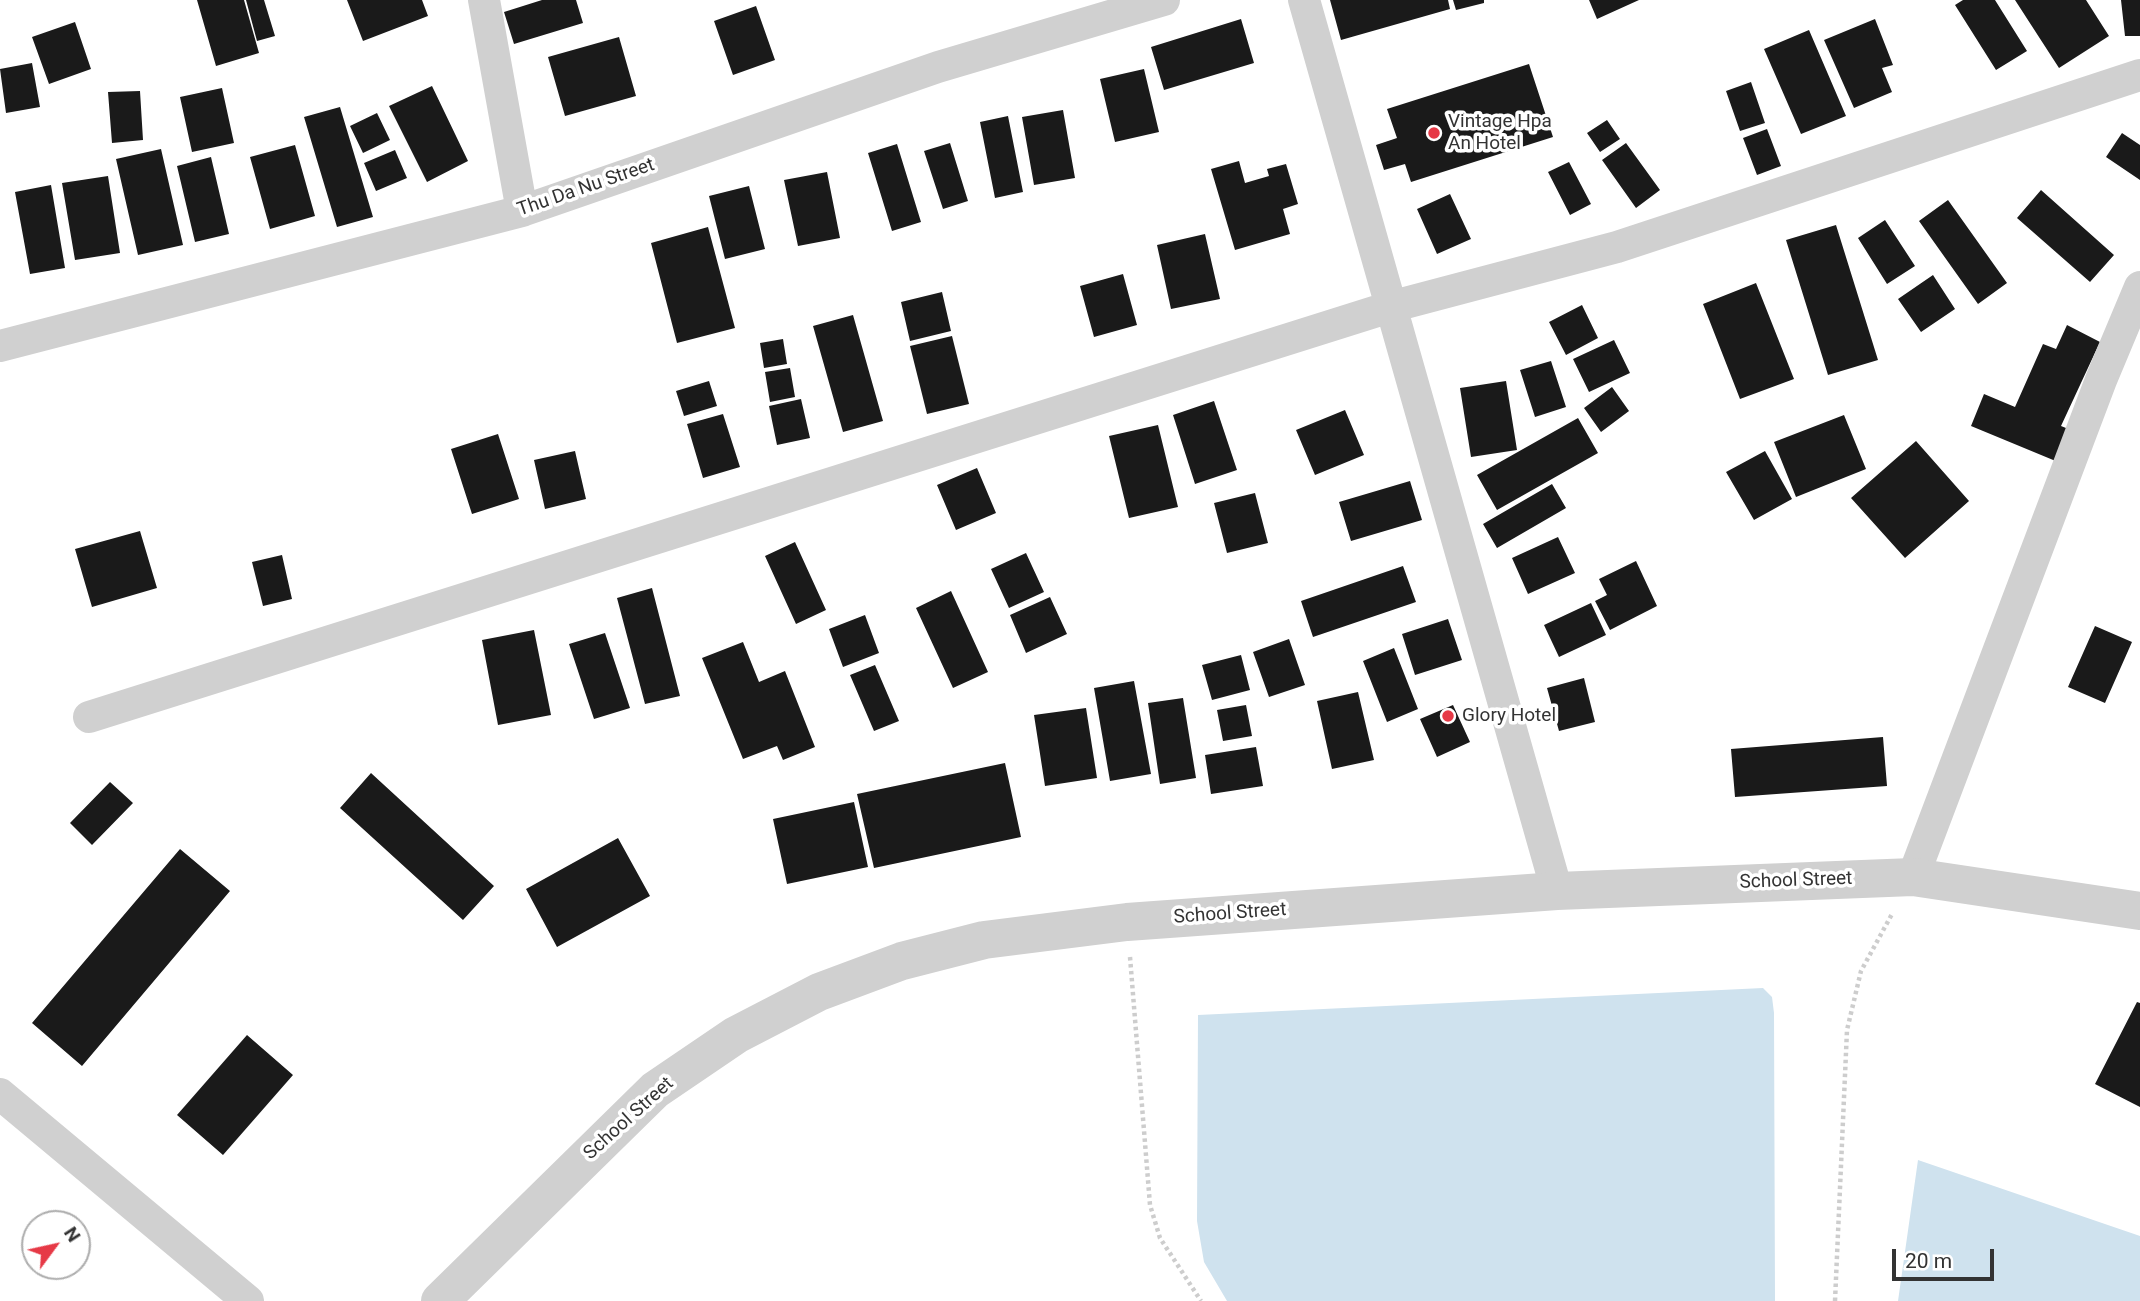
<!DOCTYPE html>
<style>
body{margin:0}
#map{position:relative;width:2140px;height:1301px;overflow:hidden;background:#fff;font-family:Roboto,sans-serif}
canvas{display:block}
.north{position:absolute;left:21px;top:1210px;width:70px;height:70px;box-sizing:border-box;background:#fff;border:2px solid #adadad;border-radius:50%;rotate:57deg;font-size:19px;font-weight:700;line-height:28px;text-align:center;color:#333}
.north::after{content:'';display:block;margin:auto;width:24px;height:32px;background:#e63946;clip-path:polygon(50% 0,100% 100%,50% 72%,0 100%)}
.scale{position:absolute;left:1892px;top:1249px;width:102px;height:32px;box-sizing:border-box;border:4px solid #333;border-top:0;padding-left:9px;font-size:21px;line-height:24px;white-space:nowrap;color:#333;-webkit-text-stroke:5px #fff;paint-order:stroke}
</style>
<div id="map">
<canvas width="2140" height="1301"></canvas>
<div class="north">N</div>
<div class="scale">20 m</div>
</div>
<script>
const ctx = document.querySelector('canvas').getContext('2d');
ctx.lineJoin = 'round';
function fill(path, color) {
  ctx.fillStyle = color;
  ctx.fill(path, 'evenodd');
}
function trace(path, color, width, dash) {
  ctx.strokeStyle = color;
  ctx.lineWidth = width;
  ctx.lineCap = dash ? 'butt' : 'round';
  ctx.setLineDash(dash || []);
  ctx.stroke(path);
}
function drawText(font, color, halo, rows, align = 'center') {
  ctx.font = font + ' Roboto,sans-serif';
  ctx.lineWidth = 7;
  ctx.setLineDash([]);
  ctx.textBaseline = 'middle';
  ctx.strokeStyle = halo;
  ctx.fillStyle = color;
  for (const [text, x, y, turn = 0] of rows) {
    ctx.save();
    ctx.translate(x, y);
    ctx.rotate((+turn || 0) * Math.PI / 180);
    ctx.textAlign = isNaN(turn) ? turn : align;
    if (halo) ctx.strokeText(text, 0, 0);
    ctx.fillText(text, 0, 0);
    ctx.restore();
  }
}
const water = new Path2D(`
 M1763,988L1772,997L1774,1013L1775,1301H1227L1204,1262L1197,1221L1198,1015Z
 M1918,1160L2140,1236V1301H1898Z`);
const building = new Path2D(`
 M197,0H244L259,53L216,66Z
 M246,0H264L275,36L257,41Z
 M347,0H422L428,16L363,41Z
 M542,0H576L583,23L514,44L504,12Z
 M1330,0H1448L1450,9L1341,40Z
 M1453,0H1484V3L1456,10Z
 M1589,0H1639L1597,19Z
 M1963,0H1995L2027,51L1996,70L1955,5Z
 M2015,0H2086L2109,36L2059,68Z
 M2121,0H2140V36H2125Z
 M756,6L775,60L733,75L714,21Z
 M1241,19L1254,63L1164,90L1151,47Z
 M1875,19L1893,65L1882,68L1892,92L1854,108L1824,40Z
 M75,22L91,69L49,84L32,37Z
 M1809,30L1846,116L1801,134L1764,49Z
 M619,37L636,96L565,116L548,57Z
 M32,63L40,107L6,113L0,69Z
 M1529,64L1553,137L1411,182L1405,164L1384,170L1376,145L1397,138L1387,109Z
 M1144,69L1159,132L1115,142L1100,79Z
 M1751,82L1765,123L1740,131L1726,91Z
 M432,86L468,161L427,182L389,106Z
 M222,88L234,143L192,152L180,97Z
 M140,91L143,140L112,143L108,92Z
 M340,107L373,217L337,227L304,117Z
 M1063,110L1075,178L1034,185L1022,117Z
 M377,113L390,140L363,153L350,126Z
 M1008,116L1023,192L995,198L980,122Z
 M1607,120L1620,139L1600,152L1587,133Z
 M1767,129L1781,166L1757,175L1743,138Z
 M2122,133L2140,145V180L2106,157Z
 M950,143L968,201L943,209L924,151Z
 M1626,143L1660,190L1636,208L1602,160Z
 M897,144L921,222L892,231L868,153Z
 M295,145L315,216L270,229L250,157Z
 M161,149L183,245L138,255L116,159Z
 M395,150L407,178L376,191L364,163Z
 M211,157L229,234L195,242L177,166Z
 M1239,161L1245,183L1269,176L1267,169L1286,164L1298,204L1283,209L1290,234L1235,250L1211,169Z
 M1569,162L1591,204L1570,215L1548,172Z
 M827,172L840,238L798,246L784,180Z
 M108,176L120,253L75,260L62,183Z
 M51,185L65,268L30,274L15,192Z
 M749,186L765,249L725,259L709,196Z
 M2041,190L2114,255L2090,282L2017,218Z
 M1450,194L1471,239L1437,254L1417,209Z
 M1948,200L2007,283L1978,304L1919,221Z
 M1885,220L1915,266L1887,284L1858,238Z
 M1836,225L1878,360L1828,375L1786,240Z
 M708,227L735,328L677,343L651,243Z
 M1205,234L1220,299L1171,309L1157,245Z
 M1123,274L1137,325L1094,337L1080,286Z
 M1933,275L1955,309L1921,332L1898,299Z
 M1756,283L1794,379L1740,399L1703,304Z
 M942,292L951,331L910,341L901,302Z
 M1582,305L1598,338L1566,355L1549,322Z
 M853,315L883,421L843,432L813,326Z
 M2067,325L2100,342L2061,426L2071,430L2058,462L1971,426L1984,394L2015,407L2043,344L2056,349Z
 M952,336L969,404L927,414L910,346Z
 M783,339L787,364L764,368L760,343Z
 M1614,340L1630,373L1589,392L1573,359Z
 M1551,361L1566,407L1535,417L1520,370Z
 M790,368L795,397L770,402L765,372Z
 M709,381L717,406L684,416L676,391Z
 M1506,381L1517,450L1471,457L1460,388Z
 M1612,387L1629,411L1601,432L1584,408Z
 M801,399L810,438L777,445L769,406Z
 M1214,401L1237,470L1195,484L1173,415Z
 M1345,410L1364,455L1315,475L1296,430Z
 M723,414L740,467L703,478L687,424Z
 M1844,415L1866,469L1796,497L1774,442Z
 M1578,418L1598,453L1497,510L1477,475Z
 M1158,425L1178,507L1129,518L1109,436Z
 M498,434L519,499L472,514L451,449Z
 M1916,441L1969,501L1905,558L1851,498Z
 M575,451L586,499L545,509L534,460Z
 M1765,451L1792,499L1754,520L1726,472Z
 M977,468L996,513L956,530L937,485Z
 M1410,481L1422,520L1351,541L1339,502Z
 M1552,484L1566,508L1497,548L1483,524Z
 M1255,493L1268,543L1227,553L1214,503Z
 M140,531L157,588L92,607L75,549Z
 M1558,537L1575,573L1528,594L1512,558Z
 M795,542L826,610L796,624L765,556Z
 M1026,553L1044,592L1009,608L991,569Z
 M282,555L292,599L263,606L252,562Z
 M1636,561L1657,606L1610,630L1595,601L1607,595L1599,579Z
 M1403,566L1416,602L1313,637L1301,601Z
 M652,588L680,696L645,704L617,598Z
 M951,591L988,672L953,688L916,608Z
 M1050,597L1067,634L1026,653L1010,615Z
 M1591,603L1606,635L1559,657L1544,625Z
 M865,615L879,653L843,667L829,629Z
 M1448,619L1462,660L1415,675L1402,634Z
 M2095,626L2132,642L2105,703L2068,687Z
 M534,630L551,715L498,725L482,640Z
 M605,633L630,708L594,719L569,644Z
 M1289,639L1305,685L1269,697L1253,652Z
 M743,642L759,682L785,671L815,747L783,760L777,746L743,759L702,658Z
 M1394,648L1418,709L1387,722L1363,661Z
 M1241,655L1250,690L1212,700L1202,665Z
 M875,665L899,721L874,731L850,675Z
 M1584,678L1595,722L1559,731L1547,688Z
 M1134,681L1151,774L1110,781L1094,688Z
 M1358,692L1374,760L1332,769L1317,701Z
 M1183,698L1196,778L1160,784L1148,703Z
 M1246,705L1252,736L1223,741L1217,710Z
 M1453,705L1470,742L1437,757L1420,719Z
 M1086,708L1097,778L1045,786L1034,715Z
 M1883,737L1887,786L1735,797L1731,749Z
 M1256,747L1263,786L1211,794L1205,755Z
 M1005,763L1021,837L874,868L857,794Z
 M371,773L494,886L463,920L340,808Z
 M110,782L133,803L92,845L70,823Z
 M854,802L868,867L787,884L773,819Z
 M618,838L650,896L557,947L526,889Z
 M180,849L230,891L82,1066L32,1023Z
 M2137,1002L2140,1003V1107L2095,1084Z
 M247,1035L293,1075L223,1155L177,1115Z`);
const path = new Path2D(`
 M1130,957L1150,1205L1160,1238L1201,1301
 M1835,1301L1847,1030L1861,971L1892,914`);
const minor = new Path2D(`
 M484,0L522,211
 M1304,0L1557,891
 M0,346L522,211L938,67L1164,0
 M89,717L1390,307L1617,247L2140,75
 M1913,877L2101,380L2140,287
 M0,1094L248,1301`);
const tertiary = new Path2D(`
 M440,1301L655,1090L736,1035L819,992L902,961L984,940L1127,922L1557,891L1913,877L2140,911`);
const markers = [
 [1434,133,7,"#e63946"],
 [1448,716,7,"#e63946"]
];
const poiNames = [
 ["Vintage Hpa",1448,122],
 ["An Hotel",1448,144],
 ["Glory Hotel",1462,716]
];
const streetNames = [
 ["Thu Da Nu Street",586,188,-19],
 ["School Street",1796,881,-2],
 ["School Street",1230,914,-4],
 ["School Street",629,1119,-42]
];
fill(water, '#cfe2ee');
fill(building, '#1a1a1a');
trace(path, '#cdcdcd', 4.5, [3.5, 3.5]);
trace(minor, '#d0d0d0', 32);
trace(tertiary, '#d0d0d0', 38);
for (const [x, y, r, color] of markers) {
  const dot = new Path2D();
  dot.arc(x, y, r, 0, 2 * Math.PI);
  ctx.fillStyle = color;
  ctx.fill(dot);
  trace(dot, '#fff', 2.5);
}
drawText('19px', '#333', '#fff', poiNames, 'left');
drawText('19px', '#333', '#fff', streetNames);
</script>
